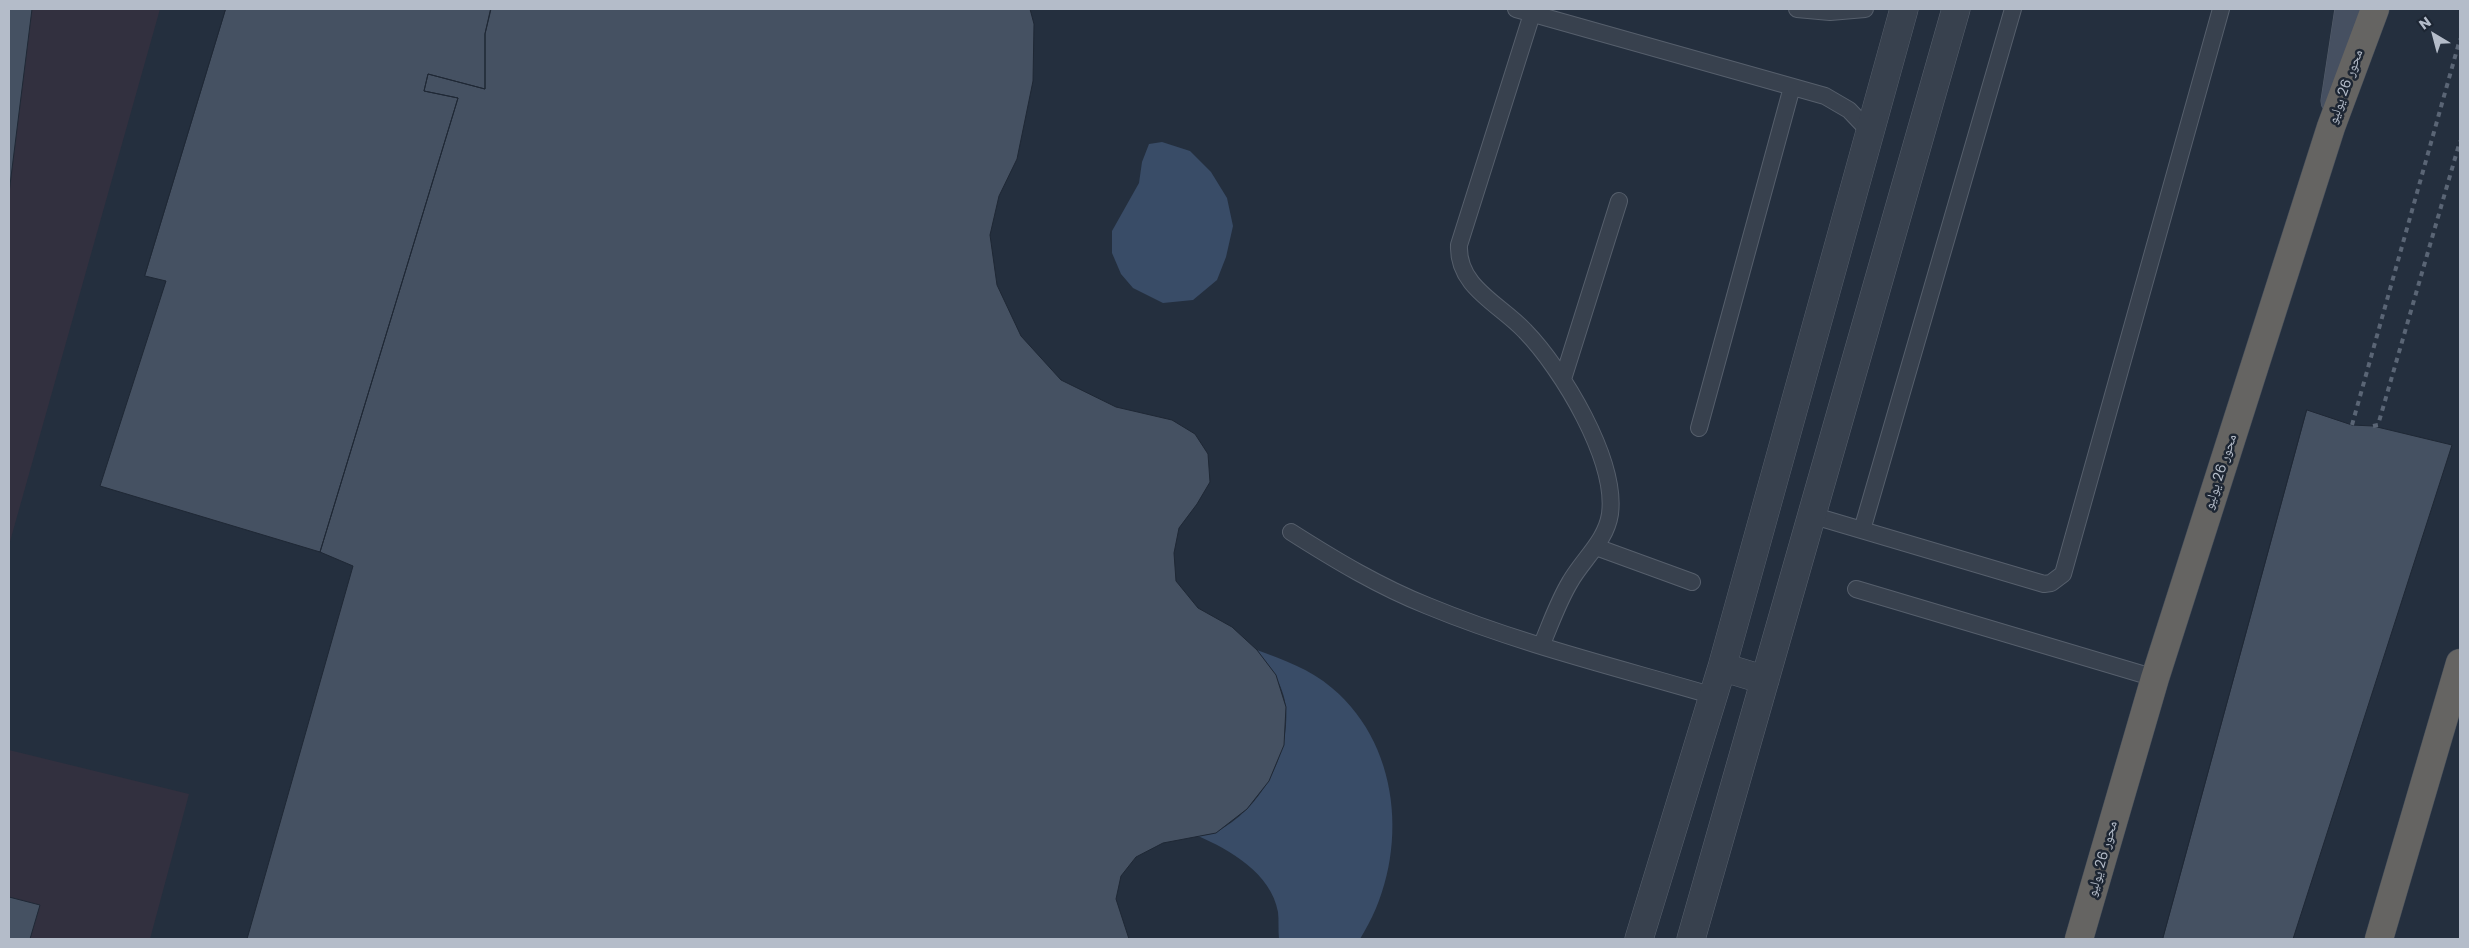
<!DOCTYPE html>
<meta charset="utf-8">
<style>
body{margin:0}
#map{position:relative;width:2469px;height:948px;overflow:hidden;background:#242f3e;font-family:Poppins,sans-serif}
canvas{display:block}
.frame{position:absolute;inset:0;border:10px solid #b4bcc9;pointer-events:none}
.north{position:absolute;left:2409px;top:10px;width:50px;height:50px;-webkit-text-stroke:4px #1d2633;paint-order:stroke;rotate:323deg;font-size:14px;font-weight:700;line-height:20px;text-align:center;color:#b4bcc9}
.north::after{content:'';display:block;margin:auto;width:18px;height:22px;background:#b4bcc9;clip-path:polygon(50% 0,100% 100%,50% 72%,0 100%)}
</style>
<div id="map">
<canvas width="2469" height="948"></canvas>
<div class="frame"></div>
<div class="north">N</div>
</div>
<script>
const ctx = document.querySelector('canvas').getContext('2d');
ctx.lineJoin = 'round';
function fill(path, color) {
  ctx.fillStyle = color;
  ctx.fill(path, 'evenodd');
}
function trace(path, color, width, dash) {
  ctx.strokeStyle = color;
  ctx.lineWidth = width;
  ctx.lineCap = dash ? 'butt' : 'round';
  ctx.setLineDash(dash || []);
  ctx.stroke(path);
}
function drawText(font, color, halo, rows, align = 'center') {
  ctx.font = font + ' Poppins,"Noto Naskh Arabic",sans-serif';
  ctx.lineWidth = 5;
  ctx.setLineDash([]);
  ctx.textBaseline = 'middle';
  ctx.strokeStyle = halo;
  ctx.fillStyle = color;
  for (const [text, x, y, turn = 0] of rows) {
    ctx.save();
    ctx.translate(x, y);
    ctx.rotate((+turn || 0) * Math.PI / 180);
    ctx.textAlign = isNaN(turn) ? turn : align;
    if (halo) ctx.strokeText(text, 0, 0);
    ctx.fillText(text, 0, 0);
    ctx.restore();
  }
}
const medical = new Path2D(`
 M9,9H160L9,545Z
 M9,750L189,794L150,939H9Z`);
const water = new Path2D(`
 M1162,142L1190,151L1211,172L1227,198L1233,226L1226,257L1217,280L1193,300L1163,303L1133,288L1121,274L1112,253V231L1139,183L1142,162L1149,144Z
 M1257,650C1284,660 1310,669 1332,688C1405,749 1409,863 1360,939H1279C1278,930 1279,920 1278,912C1271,873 1230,850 1198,836C1204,835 1211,835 1216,832C1260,810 1290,756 1286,708C1284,685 1270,667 1257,650Z`);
const building = new Path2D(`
 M9,9H32L9,193Z
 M226,9H491L485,34V89L428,74L424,91L458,98L320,552L100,486L166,281L145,276Z
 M491,9H1030L1034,24L1033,81L1017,159L999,196L990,235L997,285L1021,336L1061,380L1116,407L1172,420L1195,434L1208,454L1210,482L1197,504L1179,528L1174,553L1176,581L1198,608L1232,627L1257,650L1276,675L1286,707L1284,745L1269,781L1247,809L1216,833L1163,843L1136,857L1121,876L1116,899L1129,939H247L353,566L320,552L458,98L424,91L428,74L485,89V34Z
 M2307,410L2352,425L2373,426L2452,445L2293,939H2163Z
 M9,897L40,905L30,939H9Z`);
const service = new Path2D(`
 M1516,9L1825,96L1849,110L1869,131
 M1797,9L1830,12L1865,9
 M1532,14L1459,245C1457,287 1500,304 1525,331C1562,369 1617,460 1610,514C1606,541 1583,559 1570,582C1558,602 1551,623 1542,644
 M1563,379L1619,201
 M1699,428L1792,87
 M1811,515L2044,584L2051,583L2063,574L2221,9
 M1862,530L2013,9
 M1291,532C1335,560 1380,587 1428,606C1520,644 1619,668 1714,696
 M1596,547L1692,582
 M1856,589L2155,678`);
const minor = new Path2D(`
 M1722,667L1765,680
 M1639,939L1722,667L1904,9
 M1691,939L1956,9`);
const secondary = new Path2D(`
 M2335,101L2349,9`);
const trunk = new Path2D(`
 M2079,939L2155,678L2331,127L2375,9
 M2379,939L2460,663`);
const rail = new Path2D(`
 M2352,425L2460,39
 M2373,426L2378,425L2460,141`);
const streetNames = [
 ["محور 26 يوليو",2346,87,-70],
 ["محور 26 يوليو",2221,472,-72],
 ["محور 26 يوليو",2103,859,-74]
];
fill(medical, '#32303f');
fill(water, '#394c67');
fill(building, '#455162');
trace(building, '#1f2835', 1);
trace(service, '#565f6c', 18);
trace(minor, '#565f6c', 29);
trace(secondary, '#565f6c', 29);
trace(trunk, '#434c59', 29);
trace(service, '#38414e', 16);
trace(minor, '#38414e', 28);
trace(secondary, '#465061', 28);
trace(trunk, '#656462', 28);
trace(rail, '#5a6575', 4, [5, 5]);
drawText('14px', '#b4bcc9', '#1d2633', streetNames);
</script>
